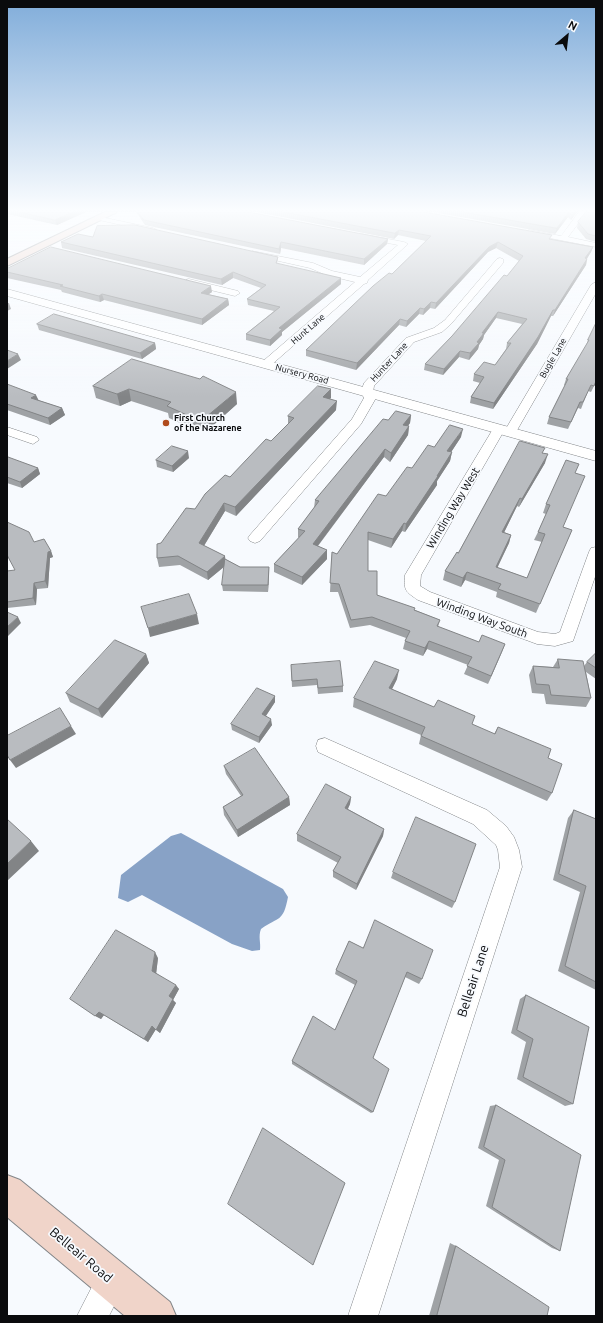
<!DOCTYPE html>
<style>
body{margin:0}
#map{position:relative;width:603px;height:1323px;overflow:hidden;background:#f7fafe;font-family:Ubuntu,sans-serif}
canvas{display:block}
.frame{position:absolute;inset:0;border:8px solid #0a0b0d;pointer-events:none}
.north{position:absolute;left:547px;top:16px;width:40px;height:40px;-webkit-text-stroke:3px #f7fafe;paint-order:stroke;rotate:28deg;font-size:11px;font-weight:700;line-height:16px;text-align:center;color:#0a0b0d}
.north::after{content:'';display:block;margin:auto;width:14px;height:18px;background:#0a0b0d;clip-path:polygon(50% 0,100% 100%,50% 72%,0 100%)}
</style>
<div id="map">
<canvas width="603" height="1323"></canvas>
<div class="frame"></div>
<div class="north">N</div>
</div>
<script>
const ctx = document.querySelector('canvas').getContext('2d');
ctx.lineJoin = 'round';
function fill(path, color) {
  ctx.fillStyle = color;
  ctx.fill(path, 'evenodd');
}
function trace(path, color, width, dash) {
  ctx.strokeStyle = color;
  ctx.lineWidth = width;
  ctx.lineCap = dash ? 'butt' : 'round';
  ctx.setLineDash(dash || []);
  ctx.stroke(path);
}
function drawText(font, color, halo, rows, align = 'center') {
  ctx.font = font + ' Ubuntu,sans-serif';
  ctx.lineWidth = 3.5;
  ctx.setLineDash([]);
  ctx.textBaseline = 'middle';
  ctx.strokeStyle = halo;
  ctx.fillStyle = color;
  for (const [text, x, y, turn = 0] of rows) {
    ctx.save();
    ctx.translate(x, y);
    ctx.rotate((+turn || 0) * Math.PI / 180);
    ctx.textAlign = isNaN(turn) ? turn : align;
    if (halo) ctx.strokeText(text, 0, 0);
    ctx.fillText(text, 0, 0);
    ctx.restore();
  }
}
const water = new Path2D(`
 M181,833L283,889L288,897C283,923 279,916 261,929C258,937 261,942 260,950L252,951L232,944L142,895L128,902L118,898L121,875L171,836Z`);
const minor = new Path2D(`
 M579,212H587L568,237L596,243V247L529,234L525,232L529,230L561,236Z
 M96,216L153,228L157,230L153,232L99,220L95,218Z
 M362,234L404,242L408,244L368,280L367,283L364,284L270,366H262L261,364L262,362L355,282L326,275L310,268L252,255V251L313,263L332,271L360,277L398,245L362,238Z
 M500,258L503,259V263L451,324L442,332L414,342L374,386L373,392L376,398L361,424L260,541L255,543L250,541L248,538L250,535L352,419L364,398L361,392L364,383L406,338L434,328L445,320L497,259Z
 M189,279L238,291L240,293L235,296L186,284V280Z
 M596,282V293L516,432L510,436L506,435L504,432L591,285Z
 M499,425L505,429L421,575L420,586L430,592L538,632L555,634L560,632L589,552L591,548L596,547V574L573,641L555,646L537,644L418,600C405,591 404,591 405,575L493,429Z
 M7,427L37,437L39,440L33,444L7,435Z
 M325,738L487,810L506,826L514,837L519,850L522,867L378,1316H348L500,867L498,850L496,845L473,824L318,752L316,746L318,740Z
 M112,1265L123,1269L127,1280L109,1316H77L101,1269Z`);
const tertiary = new Path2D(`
 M7,289L596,451V461L7,296Z`);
const secondary = new Path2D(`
 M105,212H117L7,266V259Z
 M7,1175L20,1180L170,1302L176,1316H125L7,1217Z`);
const wall = new Path2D(`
 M7,212H86L57,225L7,214Z
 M136,212H248L388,239L387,244L364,265L281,248L280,254L145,225Z
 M257,212H424L551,239L593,247L591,252L587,259L586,265L553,316H551L537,344L493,409L470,403L471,397L480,383L473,381L474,374L495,365L506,349L507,343L522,324L496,318L484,335L483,339L479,345L478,349L469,360L459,357L443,375L424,370L425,364L452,336L507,276L519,261L496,248L488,252L435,309L430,308L423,315L419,314L406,327L399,325L356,370L306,356V350L392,274L426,241L398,235L394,239Z
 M433,212H577L571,220L568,217L555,234Z
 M596,212V242L586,239L577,228L578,222Z
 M93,237L278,257L277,264L341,284L282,332V335L270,346L246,340V334L274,311L248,305L247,299L261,288L233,278L222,285L62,248L61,242Z
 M7,269L212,292L208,294L228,299L229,305L202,325L104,300L100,302L62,292L61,290L7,278Z
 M596,323V382L591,392L588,391L581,409L578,408L568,429L547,424L549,417L565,386L564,385L566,379L586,346L588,340Z
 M37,324L155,343L156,349L142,359L39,330Z
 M132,359L237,404L208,430L191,428L169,418L168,413L131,401L120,406L96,398L93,386Z
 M7,384L38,400L62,408L65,415L50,425L7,410Z
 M331,398L329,399L336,410L236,516L225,511L204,546L225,556V559L240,567H269V574L268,592L223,591L222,585L224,567L208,580L180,565L159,567L157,558L161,543L195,509L230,477L271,441L288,424V416Z
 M411,415L410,423L408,426H409L408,435L390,462L384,457L318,546L327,550V559L302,585L274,572V564L299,538L298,537V529L314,508L315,500L388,420Z
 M461,437L451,452H452L450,461L437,481V485L405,532L402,531L391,548L368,540V571L377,595L415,610L440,620L438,627L479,642L505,644L488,684L464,674L468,665L427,649L423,656L403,649L405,641L406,638L370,625L350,628L338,592H330L332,552L337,554L386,496L412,468L434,447Z
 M543,453L545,463L519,507L517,506L504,532L511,535L509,543L497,567L527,578L542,542L534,540L538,532L546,514L543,513L546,504L575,473L563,527L572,530L536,613L496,597L497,592L465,580L461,587L443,580L445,571L458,553Z
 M7,458L38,468L40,474L22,488L7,483Z
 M189,458L173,472L157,467L156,460Z
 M34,542L51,551L53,557L50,558L48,588L37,589L36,605L7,608V571H15Z
 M596,653V679L586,672L591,698L586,707L546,704L544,694L532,693L529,675L533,666L553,667L558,659L584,666L587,662Z
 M146,654L149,663L102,718L70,702L66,693Z
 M291,665L343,686V692L318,694L317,685L292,687Z
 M397,679L392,689L494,734L498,727L548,758L552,793L547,801L419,744L421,735L353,707L354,698Z
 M275,696V702L266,716L272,725L259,743L232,730L231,724Z
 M224,766L289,797L290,805L238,837L224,815L223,807L241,796L226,774Z
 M351,797L350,804L348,809L384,829L383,836L356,890L333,877V871L338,863L297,841V834Z
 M574,810L596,819V990L558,971L580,892L553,880L568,818Z
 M393,872L455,902L452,908L391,878Z
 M349,941L422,979L419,984L405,977L373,1058V1112L371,1113L292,1064V1061L335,1030L355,985L335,974L336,970Z
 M158,958L156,973L179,989L173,1000L176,1003L160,1033L156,1029L148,1042L104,1015L101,1019L70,999Z
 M526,995L573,1104L565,1106L517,1079L526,1042L511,1033L520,999Z
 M496,1105L560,1251L552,1248L486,1206L499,1160L478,1148L490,1106Z
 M450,1243L456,1246L547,1316H429Z`);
const shadedWall = new Path2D(`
 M73,212H86L57,225L55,220Z
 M569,212L568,217L555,234L557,228Z
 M575,212H577L571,220L572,215Z
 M399,230L398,235L394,239L395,233Z
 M388,239L387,244L364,265V259Z
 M281,242V248L280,254L279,249Z
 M498,242L496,248L488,252L435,309L436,303L489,247Z
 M593,247L591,252L583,264L585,258Z
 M587,259L586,265L553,316L555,310Z
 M233,272V278L222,285L221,279Z
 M341,278V284L282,332V335L270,346V340L279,328Z
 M211,286L212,292L202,299L201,293Z
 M102,294L104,300L100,302L99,296Z
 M228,299L229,305L202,325V319Z
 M431,302L430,308L423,315L424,309Z
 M7,303H9L11,309L7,311Z
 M420,308L419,314L406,327L407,321Z
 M553,310L551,316L537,344L493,409L494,403Z
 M498,312L496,318L484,335L483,339L479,345L478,349L469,360L470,353L482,333Z
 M400,319L399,325L356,370L357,363Z
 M155,343L156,349L142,359L140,353Z
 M460,351L459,357L443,375L444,369Z
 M18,354L21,360L7,369V361Z
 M129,389L131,401L120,406L117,394Z
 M331,389V398L323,406V397Z
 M236,392L237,404L208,430L206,417Z
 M36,395L39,401L31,398Z
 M337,401L336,410L236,516L235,507Z
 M62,408L65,415L50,425L48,418Z
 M411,415L410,423L402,433L403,425Z
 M409,426L408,435L390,462L391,453Z
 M463,429L461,437L446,460L447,451Z
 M385,449L384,457L313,552V544Z
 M188,451L189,458L173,472L172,466Z
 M452,452L450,461L437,481V485L405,532L406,524Z
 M548,454L545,463L519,507L522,499Z
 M38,468L40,474L22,488L20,482Z
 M520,498L517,506L500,541L502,532Z
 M224,503L225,511L200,552L199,543Z
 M404,523L402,531L391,548L393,539Z
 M511,535L509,543L494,575L496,567Z
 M327,550V559L302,585V577Z
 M51,551L53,557L50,558L48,588L45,581L48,552Z
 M225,556L226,565L208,580L207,572Z
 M269,567V574L268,592V585Z
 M467,572L465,580L461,587L463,578Z
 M34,583L37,589L36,605L33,598Z
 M197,614L199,624L150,637L148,628Z
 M18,617L21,623L7,637V627Z
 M429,641L427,649L423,656L425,648Z
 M505,644L502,652L488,684L491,676Z
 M146,654L149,663L102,718L98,709Z
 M399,670L397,679L388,697L389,688Z
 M275,696V702L263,720L262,714Z
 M271,719L272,725L259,743V737Z
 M71,726L76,734L16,768L10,760Z
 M289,797L290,805L238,837L237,830Z
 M351,797L350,804L344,816L345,808Z
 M384,829L383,836L356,890L357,884Z
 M31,841L39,851L7,881V864Z
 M155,952L158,958L156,975L152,971Z
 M176,985L179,989L173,1000L176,1003L160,1033L156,1030L169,996Z
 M99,1012L104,1015L101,1019L95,1016Z
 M152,1026L156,1029L148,1042L144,1039Z`);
const building = new Path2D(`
 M20,212H73L55,220Z
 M138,212H248L388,239L364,259L281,242L279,249L144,220Z
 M284,212H424L552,235L549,239L593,247L585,258L587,259L555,310H553L538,337L494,403L471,397L484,377L474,374L484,362L495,365L511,343H507L527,319L498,312L482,333H484L477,342L479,343L470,353L460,351L444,369L425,364L452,336L504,275L507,276L523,256L498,242L489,247L436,303L431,302L424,309L420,308L407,321L400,319L357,363L306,350L373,286L389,273L392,274L431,236L399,230L395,233Z
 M463,212H569L557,228Z
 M570,212H575L572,215Z
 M586,212H596V236L588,234L578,222Z
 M135,225L278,257L276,263L341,278L279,328L282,329L270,340L246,334L280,307L247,299L266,285L233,272L221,279L61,242L78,234L93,237L97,226Z
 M51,247L211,286L201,293L228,299L202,319L102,294L99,296L60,286L63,285L7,272V269Z
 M54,314L155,343L140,353L37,324Z
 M596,323V381L594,386L591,385L583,402H580L571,422L549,417L568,379H566L589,340H588Z
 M7,350L18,354L7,361Z
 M132,359L200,379L203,376L236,392L206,417L189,416L167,406L171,402L129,389L117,394L93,386Z
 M7,384L36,395L31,398L62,408L48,418L7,404Z
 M318,386L331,389L323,397L337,401L235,507L224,503L199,543L225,556L207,572L178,556L157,558V544L161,543L186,508L195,509L205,494L225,475L230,477L266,439L271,441L294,418L288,416Z
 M396,411L411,415L403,425L409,426L391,453L385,449L313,544L327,550L302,577L274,564L305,531L298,529L319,501L315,500L383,419L388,420Z
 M450,425L463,429L447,451L452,452L437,476H438L406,524L404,523L393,539L368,532V571H377V595L415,608L414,610L440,620L437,626L479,642L482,635L505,644L491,676L467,666L472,657L429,641L425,648L405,641L410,631L372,617L351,620L339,584L330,583L332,552L337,554L378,494L386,496L407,467L412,468L428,445L434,447Z
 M520,441L545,448L542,453L548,454L522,499L520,498L502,532L511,535L496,567L527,578L545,534L538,532L550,505L546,504L566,460L579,464L575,473L585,476L563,527L572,530L540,604L498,589L501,584L467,572L463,578L445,571L457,552L458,553Z
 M172,446L188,451L172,466L156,460Z
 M8,457L38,468L20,482L7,477V458Z
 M7,522L29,532L34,542L44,539L51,551L48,552L45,581L34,583L33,598L7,602V571L15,570L7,555Z
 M225,559L240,567H269L268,585H222Z
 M189,594L197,614L148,628L141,607Z
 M7,612L18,617L7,627Z
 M115,640L146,654L98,709L66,693Z
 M596,653V668L587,662Z
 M558,659L583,661L591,698L551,695L549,685L536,684L533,666L559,668Z
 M340,661L343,686L318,688L317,679L292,681L291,665Z
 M375,661L399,670L389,688L434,707L438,700L475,716L472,724L495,734L498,727L551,749L548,758L562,764L552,793L421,736L425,727L354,698Z
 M257,688L275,696L262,714L271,719L259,737L231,724Z
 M60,708L71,726L10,760L7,755V736Z
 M255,748L289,797L237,830L223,807L243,795L224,766Z
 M326,784L351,797L345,808L384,829L357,884L333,871L341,857L297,834Z
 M574,810L596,819V982L565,966L586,886L559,874Z
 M416,817L476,844L455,902L393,872Z
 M7,819L31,841L7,864Z
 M375,920L433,950L422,979L407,972L373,1058L389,1069L373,1112L292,1061L313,1016L335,1030L357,981L336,970L349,941L363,948Z
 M116,930L155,952L152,971L176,985L169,996L173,999L156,1030L152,1026L144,1039L99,1012L95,1016L70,999Z
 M526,995L589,1027L573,1104L523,1077L533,1039L517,1030Z
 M496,1105L581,1155L560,1251L492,1207L505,1160L484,1147Z
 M263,1128L345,1183L313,1265L228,1204Z
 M456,1246L549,1307L547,1316H437Z`);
const markers = [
 [166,423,4,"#b04b1d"]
];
const farStreetnames = [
 ["Hunt Lane",308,329,-41],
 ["Bugle Lane",553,358,-60],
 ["Hunter Lane",389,362,-47],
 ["Nursery Road",302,374,15]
];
const farPoinames = [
 ["First Church",174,418],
 ["of the Nazarene",174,428]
];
const streetNames = [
 ["Winding Way West",453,508,-59],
 ["Winding Way South",482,618,20]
];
const nearStreetnames = [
 ["Belleair Lane",473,981,-72],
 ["Belleair Road",81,1255,40]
];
fill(water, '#88a2c6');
trace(minor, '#838689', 1);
trace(tertiary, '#838689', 1);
trace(secondary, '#838689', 2);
fill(minor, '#fff');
fill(tertiary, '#fff');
fill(secondary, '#f0d4c9');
fill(wall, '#9fa2a5');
fill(shadedWall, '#828486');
fill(building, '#b9bcc0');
trace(building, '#828486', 1);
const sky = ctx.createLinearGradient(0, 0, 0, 397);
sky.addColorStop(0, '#81adda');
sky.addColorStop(0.53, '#fbfdff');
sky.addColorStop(1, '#fbfdff00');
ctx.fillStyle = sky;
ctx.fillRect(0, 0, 603, 397);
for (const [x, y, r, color] of markers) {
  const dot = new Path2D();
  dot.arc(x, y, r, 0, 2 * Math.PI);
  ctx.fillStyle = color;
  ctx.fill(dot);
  trace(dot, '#f7fafe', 1.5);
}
drawText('9px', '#0a0b0d', '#f7fafe', farStreetnames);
drawText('bold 9px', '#0a0b0d', '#f7fafe', farPoinames, 'left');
drawText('11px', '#0a0b0d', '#f7fafe', streetNames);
drawText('13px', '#0a0b0d', '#f7fafe', nearStreetnames);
</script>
